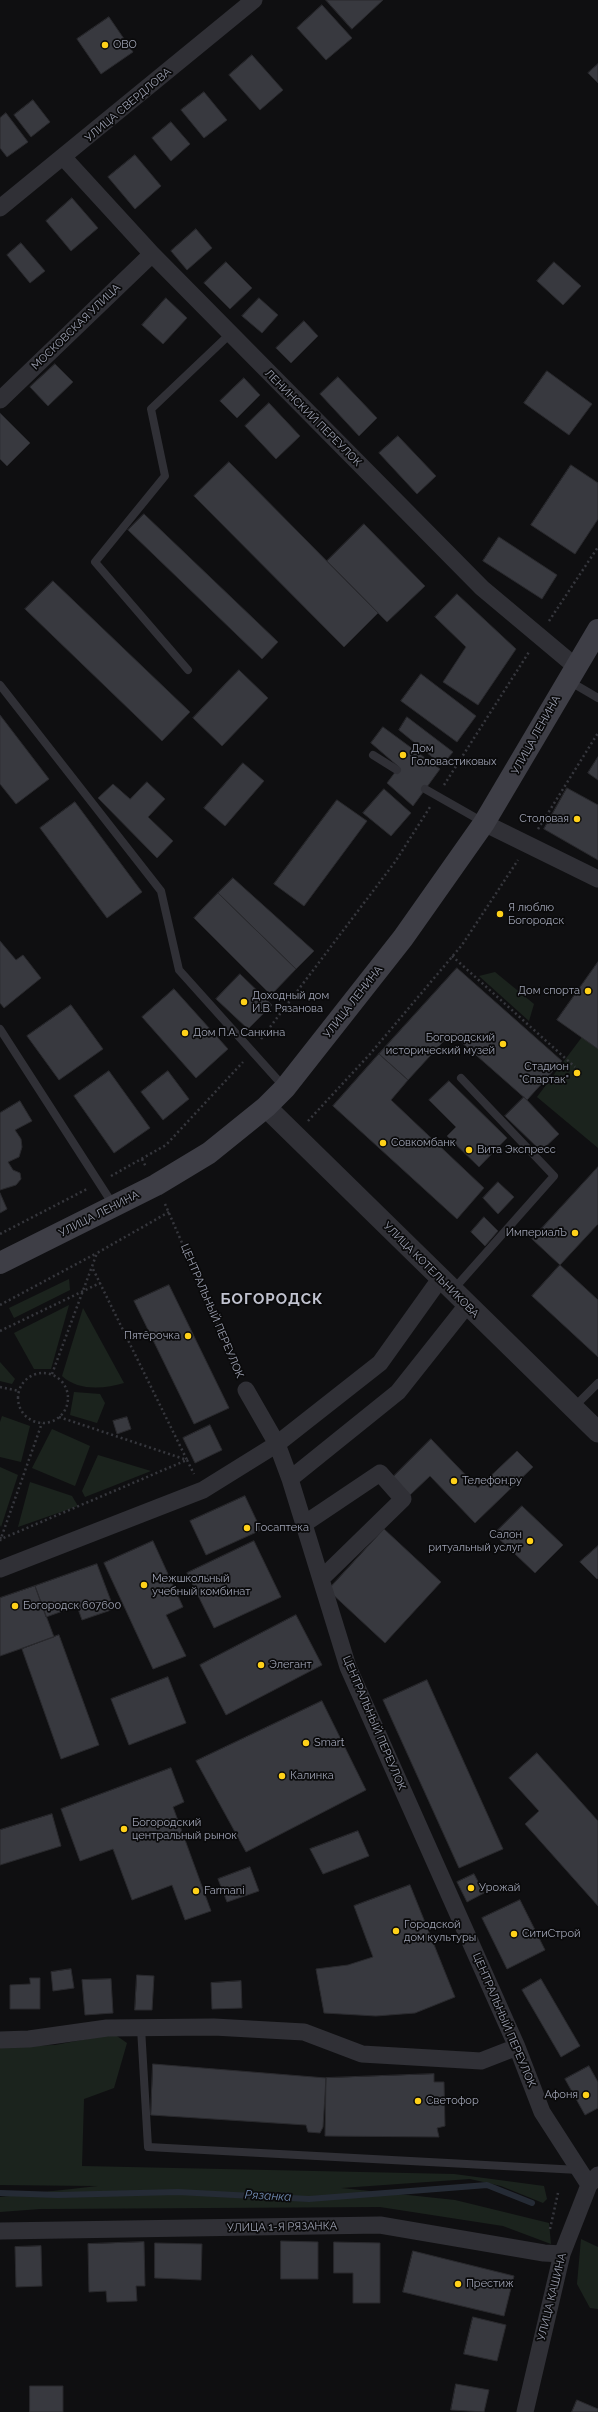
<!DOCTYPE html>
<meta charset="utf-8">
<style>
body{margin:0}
canvas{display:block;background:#0f0f11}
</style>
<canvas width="598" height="2412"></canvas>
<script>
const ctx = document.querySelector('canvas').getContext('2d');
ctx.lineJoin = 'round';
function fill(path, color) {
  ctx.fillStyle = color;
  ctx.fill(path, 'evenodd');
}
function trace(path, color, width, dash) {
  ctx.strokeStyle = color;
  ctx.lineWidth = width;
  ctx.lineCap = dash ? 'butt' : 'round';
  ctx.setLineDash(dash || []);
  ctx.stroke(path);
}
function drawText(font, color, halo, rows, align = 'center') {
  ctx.font = font + ' Raleway,sans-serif';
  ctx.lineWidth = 3.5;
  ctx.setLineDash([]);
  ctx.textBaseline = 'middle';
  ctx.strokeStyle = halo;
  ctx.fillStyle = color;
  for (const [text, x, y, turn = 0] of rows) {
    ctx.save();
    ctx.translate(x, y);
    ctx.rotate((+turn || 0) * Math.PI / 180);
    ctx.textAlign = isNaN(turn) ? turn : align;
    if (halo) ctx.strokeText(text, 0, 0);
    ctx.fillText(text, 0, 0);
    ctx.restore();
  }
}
const green = new Path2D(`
 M495,972L534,1004L529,1021L479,976Z
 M582,1037L598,1049V1148L537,1097Z
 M69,1279L70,1290L14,1318L9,1308Z
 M69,1305L51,1369H34L14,1333Z
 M83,1308L124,1383C104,1389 78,1391 62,1376Z
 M0,1362L15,1379L12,1384L0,1381Z
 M74,1392L100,1394L105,1403L97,1423L70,1415Z
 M2,1416L30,1426L21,1462L0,1457V1422Z
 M52,1429L90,1446L75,1486L32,1468Z
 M98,1455L151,1471L85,1497L82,1491Z
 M0,1467L18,1475L1,1527L0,1525Z
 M30,1482L72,1496L78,1506L18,1527Z
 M114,2034L127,2043L114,2088L84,2099L82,2166L454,2174L544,2186L547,2199L543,2203L501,2186L470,2179L341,2188L455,2200L549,2223L551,2244L503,2226L380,2207L40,2209L0,2212V2197L98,2186L0,2185V2047L55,2045Z
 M581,2239L598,2247V2309L590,2308L577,2284Z`);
const stream = new Path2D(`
 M0,2193L58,2195L178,2192L309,2199L487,2185L532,2203`);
const building = new Path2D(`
 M326,0H383L352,29Z
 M322,5L352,38L326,60L297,28Z
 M109,17L133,52L101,74L77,39Z
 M252,55L283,90L260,110L229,75Z
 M598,64V83L588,73Z
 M204,92L227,120L204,138L181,110Z
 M33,100L50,122L31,137L14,115Z
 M6,113L28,142L7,157L0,148V118Z
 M171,122L190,144L171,161L152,138Z
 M135,155L161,186L135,209L108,177Z
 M72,198L98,228L71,251L46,221Z
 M196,229L212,248L187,270L171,251Z
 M21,243L45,271L30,283L7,255Z
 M226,262L252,288L230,309L204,283Z
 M554,262L581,286L563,305L537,281Z
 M166,298L187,318L163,344L142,325Z
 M259,298L278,315L262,333L242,316Z
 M304,321L318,336L291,363L276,348Z
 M55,364L73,382L48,406L30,387Z
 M547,371L592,404L569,435L524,403Z
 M338,377L377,418L359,436L320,394Z
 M244,378L260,395L237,418L220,401Z
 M269,403L300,436L276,459L245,426Z
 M0,413L30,443L7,466L0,459Z
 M398,436L436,476L417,494L379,453Z
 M229,462L378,613L344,647L194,496Z
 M571,465L598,483V519L575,554L531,525Z
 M144,514L278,642L262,659L128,530Z
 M364,524L425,586L387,622L327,561Z
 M499,537L557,575L542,599L483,561Z
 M53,581L190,712L162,741L25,609Z
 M457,594L516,649L478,705L443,682L466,647L435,617Z
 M239,670L268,698L222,746L193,718Z
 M421,674L476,716L457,742L401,701Z
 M0,715L49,779L16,804L0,784Z
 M407,717L453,752L442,765L399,730Z
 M383,727L440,769L413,806L387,783L399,767L371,743Z
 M598,757V780L588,773Z
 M243,763L264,781L225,826L204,808Z
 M147,782L165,799L148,817L173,841L157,858L98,798L113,784L130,799Z
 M567,788L598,805V860L544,829Z
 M384,789L411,813L391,836L363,813Z
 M337,800L367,821L304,906L274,884Z
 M75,802L142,892L107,918L40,828Z
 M233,878L314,951L296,969L218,893Z
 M218,893L296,969L271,995L194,918Z
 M0,941L16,960L23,955L41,978L4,1008L0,1003Z
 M598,962V1049L557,1020Z
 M457,968L562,1061L527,1100L451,1033L408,1080L379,1054Z
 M240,974L272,1005L248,1029L216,999Z
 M174,989L228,1049L196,1078L142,1017Z
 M71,1005L103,1049L59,1080L27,1036Z
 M379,1054L408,1080L391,1100L484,1188L457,1219L333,1106Z
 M109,1071L150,1128L114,1153L74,1096Z
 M168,1071L189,1099L163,1120L141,1092Z
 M449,1081L507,1138L479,1167L447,1136L456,1127L429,1100Z
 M524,1097L559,1134L541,1151L505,1116Z
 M20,1101L32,1121L15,1130L21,1139L22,1147L19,1157L8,1162L13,1170L20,1173L21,1179L16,1185L0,1190V1113Z
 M598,1167V1224L560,1265L532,1239Z
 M498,1182L514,1197L498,1214L483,1198Z
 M0,1193L7,1209L0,1213Z
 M484,1217L498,1231L485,1246L471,1232Z
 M560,1265L598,1300V1357L532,1296Z
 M169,1285L229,1408L194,1424L134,1301Z
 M127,1417L131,1429L117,1434L113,1421Z
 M210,1425L222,1450L195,1463L183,1438Z
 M431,1439L478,1488L517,1451L533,1467L475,1523L430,1476L410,1495L393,1477Z
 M245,1496L261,1530L206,1555L190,1521Z
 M522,1506L563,1545L535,1573L494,1534Z
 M384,1529L441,1582L385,1643L328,1590Z
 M153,1541L183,1607L166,1615L186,1656L153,1669L104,1563Z
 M254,1541L281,1597L214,1628L187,1573Z
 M598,1546V1578L597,1579L580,1562Z
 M97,1564L114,1609L82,1620L77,1606L46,1617L35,1586Z
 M35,1586L54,1637L0,1656V1598Z
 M296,1615L322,1665L226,1715L200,1665Z
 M59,1635L99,1745L61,1759L22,1649Z
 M168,1677L186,1723L129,1745L111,1699Z
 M427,1680L503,1849L459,1868L383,1700Z
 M322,1701L366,1790L246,1852L196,1761Z
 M537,1753L598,1821V1906L525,1824L539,1811L509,1778Z
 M171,1768L184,1802L173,1807L211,1911L185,1920L172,1885L132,1900L113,1849L80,1861L61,1809Z
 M52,1814L61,1846L0,1865V1830Z
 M358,1831L369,1856L323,1874L310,1849Z
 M250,1867L259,1891L227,1902L218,1879Z
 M474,1874L484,1893L467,1902L457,1882Z
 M410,1885L455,1997L415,2013L376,2016L324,2013L316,1969L348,1965L373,1957L354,1906Z
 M520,1900L545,1950L507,1969L482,1918Z
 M71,1969L74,1988L53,1991L51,1972Z
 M137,1975L154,1976L152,2010H135Z
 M30,1978H40V2009H10V1985L30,1984Z
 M111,1979L113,2013L85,2015L82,1980Z
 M541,1979L580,2046L561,2057L522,1990Z
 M241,1981L242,2008L212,2009L211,1983Z
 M153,2064L326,2078L323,2127L320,2133L308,2132L306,2125L151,2115Z
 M589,2066L598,2082V2108L585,2115L565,2079Z
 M434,2074V2082H444L445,2126L437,2128L439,2137L325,2136L326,2078Z
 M281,2241L318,2242V2279H281Z
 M144,2242L145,2286H136L137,2301L107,2302L106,2291L89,2292L88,2244Z
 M334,2242L380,2243V2303H353V2273H334Z
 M155,2243L202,2244L201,2280L155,2278Z
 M41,2246L42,2286L16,2287L15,2247Z
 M413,2251L514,2276L504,2316L403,2292Z
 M473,2317L506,2325L497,2361L464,2354Z
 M456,2384L489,2390L484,2412L451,2410Z
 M30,2386H63V2412H30Z
 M577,2400L598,2409V2412H572Z`);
const path = new Path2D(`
 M549,621L598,547
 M444,785L529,652
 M538,829L598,733
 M452,956L575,1067
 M261,1039L395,862L430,807
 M308,1121L370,1054L462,945L518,860
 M142,1159L146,1167
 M111,1176L166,1145L243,1062
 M165,1204L239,1373
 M0,1234L87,1189
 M0,1305L97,1253
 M0,1331L100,1283
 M18 1398a25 25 0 1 1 50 0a25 25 0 1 1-50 0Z
 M52,1374L97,1253L169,1212
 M0,1387L19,1391
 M59,1417L187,1460L194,1474
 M0,1537L1,1539L187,1460L92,1267
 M0,1541L42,1423
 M550,2229L558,2193`);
const service = new Path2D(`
 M188,670L95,562L165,476L151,409L230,334
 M569,681L598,698
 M0,685L161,891L179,970L285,1088
 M373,755L397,770
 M425,789L483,822
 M0,1029L114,1206
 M453,1290L554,1176L461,1078
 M573,1408L598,1383
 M141,2028L148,2147L579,2170`);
const minor = new Path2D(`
 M64,158L152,254L482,588L575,666
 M0,208L254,0
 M0,400L152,254
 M484,823L598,879
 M246,1390L277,1444L290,1479L348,1667L517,2047L542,2112L589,2185
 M290,1479L398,1392L467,1305
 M304,1524L380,1473L403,1499L321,1579
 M0,1569L203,1490L277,1444L380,1363L440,1279
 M0,2040L29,2039L107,2028L214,2027L304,2032L362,2054L481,2061L517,2047
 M0,2231L380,2225L544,2253L562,2254
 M525,2412L562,2254L589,2185L598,2175`);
const tertiary = new Path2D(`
 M266,1107L598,1432`);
const secondary = new Path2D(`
 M0,1263L156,1185L209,1153L266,1107L285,1088L403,938L484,823L598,630`);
const markers = [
 [105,45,4,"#ffd119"],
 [403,755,4,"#ffd119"],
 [577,819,4,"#ffd119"],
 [500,914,4,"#ffd119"],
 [588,991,4,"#ffd119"],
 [244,1002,4,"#ffd119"],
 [185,1033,4,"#ffd119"],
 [503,1044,4,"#ffd119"],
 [577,1073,4,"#ffd119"],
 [383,1143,4,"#ffd119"],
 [469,1150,4,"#ffd119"],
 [575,1233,4,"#ffd119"],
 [188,1336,4,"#ffd119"],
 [454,1481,4,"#ffd119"],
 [247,1528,4,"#ffd119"],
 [530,1541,4,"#ffd119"],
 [144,1585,4,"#ffd119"],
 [15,1606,4,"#ffd119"],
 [261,1665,4,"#ffd119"],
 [306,1743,4,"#ffd119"],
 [282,1776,4,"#ffd119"],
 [124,1829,4,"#ffd119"],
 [471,1888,4,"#ffd119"],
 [196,1891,4,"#ffd119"],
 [396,1931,4,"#ffd119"],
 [514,1934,4,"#ffd119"],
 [586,2095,4,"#ffd119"],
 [418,2101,4,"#ffd119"],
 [458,2284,4,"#ffd119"]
];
const poiNames = [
 ["ОВО",113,45],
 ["Дом",411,749],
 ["Головастиковых",411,762],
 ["Столовая",569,819,"right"],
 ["Я люблю",508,908],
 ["Богородск",508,921],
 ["Дом спорта",580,991,"right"],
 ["Доходный дом",252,996],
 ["И.В. Рязанова",252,1009],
 ["Дом П.А. Санкина",193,1033],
 ["Богородский",495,1038,"right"],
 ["исторический музей",495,1051,"right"],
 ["Стадион",569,1067,"right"],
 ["\"Спартак\"",569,1080,"right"],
 ["Совкомбанк",391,1143],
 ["Вита Экспресс",477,1150],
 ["ИмпериалЪ",567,1233,"right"],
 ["Пятёрочка",180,1336,"right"],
 ["Телефон.ру",462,1481],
 ["Госаптека",255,1528],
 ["Салон",522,1535,"right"],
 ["ритуальный услуг",522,1548,"right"],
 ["Межшкольный",152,1579],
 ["учебный комбинат",152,1592],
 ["Богородск 607600",23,1606],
 ["Элегант",269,1665],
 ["Smart",314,1743],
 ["Калинка",290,1776],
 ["Богородский",132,1823],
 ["центральный рынок",132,1836],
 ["Урожай",479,1888],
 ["Farmani",204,1891],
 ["Городской",404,1925],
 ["дом культуры",404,1938],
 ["СитиСтрой",522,1934],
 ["Афоня",578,2095,"right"],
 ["Светофор",426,2101],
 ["Престиж",466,2284]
];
const streetNames = [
 ["УЛИЦА СВЕРДЛОВА",128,105,-40],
 ["МОСКОВСКАЯ УЛИЦА",76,327,-44],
 ["ЛЕНИНСКИЙ ПЕРЕУЛОК",313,418,45],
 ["УЛИЦА ЛЕНИНА",536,735,-61],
 ["УЛИЦА ЛЕНИНА",353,1002,-52],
 ["УЛИЦА ЛЕНИНА",99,1214,-27],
 ["УЛИЦА КОТЕЛЬНИКОВА",431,1270,45],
 ["ЦЕНТРАЛЬНЫЙ ПЕРЕУЛОК",212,1311,67],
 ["ЦЕНТРАЛЬНЫЙ ПЕРЕУЛОК",374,1723,67],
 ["ЦЕНТРАЛЬНЫЙ ПЕРЕУЛОК",504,2020,67],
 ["УЛИЦА 1-Я РЯЗАНКА",282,2227,-1],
 ["УЛИЦА КАШИНА",552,2297,-76]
];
const waterNames = [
 ["Рязанка",268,2196,3]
];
const districtNames = [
 ["БОГОРОДСК",272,1299]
];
fill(green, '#1b231d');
trace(stream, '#252b35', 6);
fill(building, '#38393f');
trace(building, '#29292d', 1);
trace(path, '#36373d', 2.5, [2, 3]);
trace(service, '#303036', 8);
trace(minor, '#303036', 17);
trace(tertiary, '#303036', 21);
trace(secondary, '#3e3e46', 22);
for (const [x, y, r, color] of markers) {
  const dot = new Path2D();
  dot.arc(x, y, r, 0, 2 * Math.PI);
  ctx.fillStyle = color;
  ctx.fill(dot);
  trace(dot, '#0a0a0b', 1.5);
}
drawText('11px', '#9ea2b3', '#0a0a0b', poiNames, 'left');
drawText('11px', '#9ea2b3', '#0a0a0b', streetNames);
drawText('italic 12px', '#718bb3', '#0a0a0b', waterNames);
ctx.letterSpacing = '1px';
drawText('bold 15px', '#c0c2cf', '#0a0a0b', districtNames);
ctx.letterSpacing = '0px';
</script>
